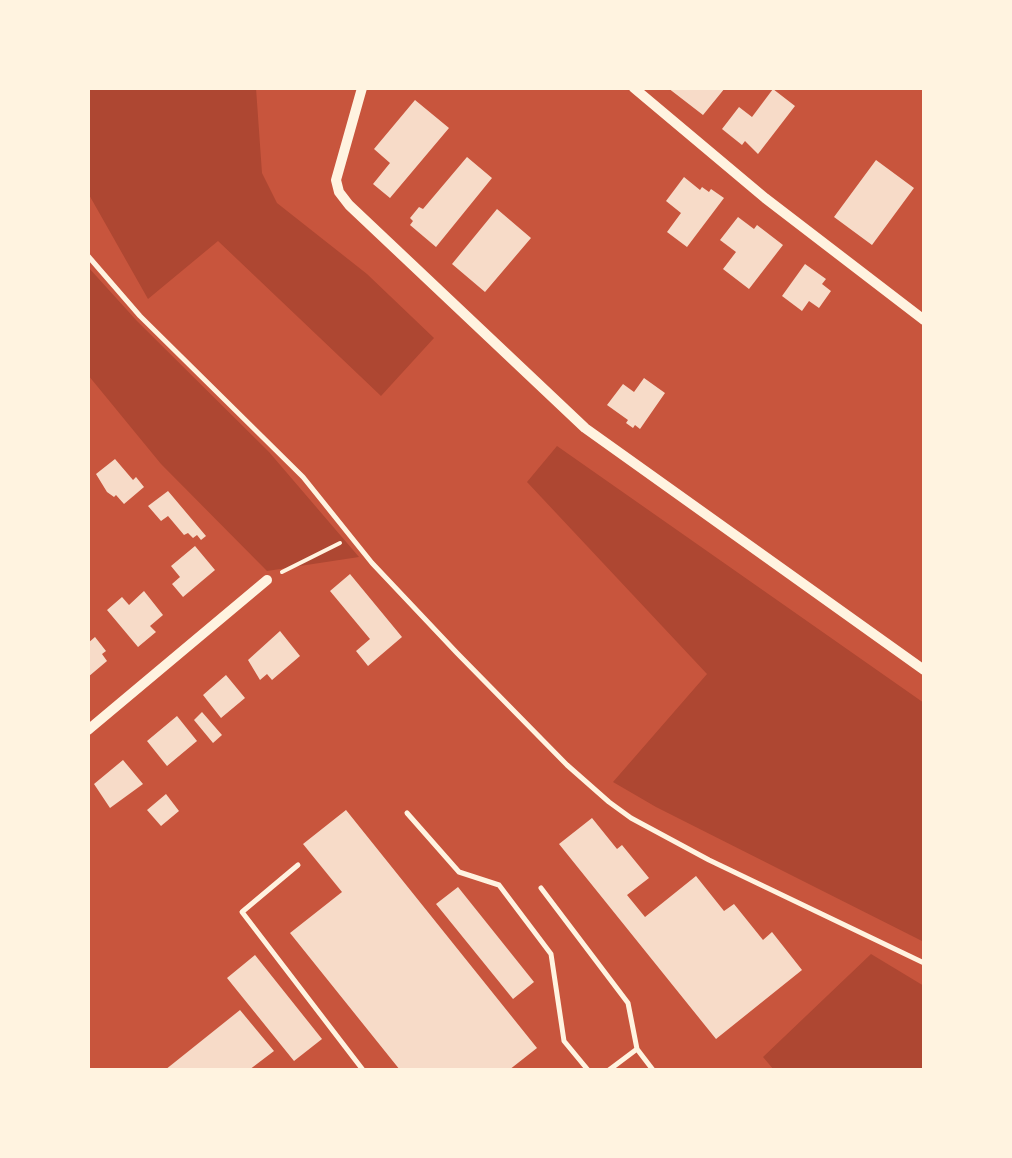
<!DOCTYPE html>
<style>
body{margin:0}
#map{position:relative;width:1012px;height:1158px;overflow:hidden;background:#c8553d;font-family:Manrope,sans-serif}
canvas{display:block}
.frame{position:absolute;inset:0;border:90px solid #fff3e0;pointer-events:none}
</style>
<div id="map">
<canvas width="1012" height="1158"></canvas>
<div class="frame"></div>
</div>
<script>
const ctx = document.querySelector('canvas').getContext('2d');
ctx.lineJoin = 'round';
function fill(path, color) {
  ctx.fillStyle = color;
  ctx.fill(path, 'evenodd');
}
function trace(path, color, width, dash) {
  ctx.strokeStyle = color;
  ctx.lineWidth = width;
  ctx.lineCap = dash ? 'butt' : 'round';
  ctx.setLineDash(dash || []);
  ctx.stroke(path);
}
const green = new Path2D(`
 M88,88H256L262,173L277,203L367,274L434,338L381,396L218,241L148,299L88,193Z
 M88,267L137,321L269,452L359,557L267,571L161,464L88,375Z
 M557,446L924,703V942L656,807L613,782L707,674L527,482Z
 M871,954L924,986V1070H774L763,1057Z`);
const building = new Path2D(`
 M668,88H725L703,115Z
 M773,89L795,106L758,154L745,141L742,145L722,129L739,107L752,117Z
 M415,100L449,128L390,198L373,184L390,163L374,149Z
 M467,157L492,178L436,247L410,225L413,221L410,218L419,207L423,209Z
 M876,160L914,188L872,245L834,217Z
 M684,177L700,190L702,187L709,192L711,189L724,198L687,247L667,232L681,213L666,201Z
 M497,209L531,238L485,292L452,264Z
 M738,217L754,229L757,225L783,245L749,289L723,269L736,252L720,240Z
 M805,264L826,279L822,284L831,291L819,308L809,301L802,311L782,296Z
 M644,378L665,393L640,429L635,425L633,428L626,423L628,420L607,405L623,384L634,392Z
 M115,459L133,480L136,477L144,487L124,504L116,495L114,497L107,492L96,474Z
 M168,491L206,536L201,540L197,535L193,538L188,533L184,535L168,516L161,521L148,506Z
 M195,546L215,570L183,597L172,584L180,577L171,566Z
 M350,574L402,637L368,666L356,651L370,639L330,591Z
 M144,591L163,615L150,626L156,632L138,647L107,610L122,597L129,605Z
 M280,631L300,656L272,680L267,674L260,680L248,660Z
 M95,637L106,651L102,654L107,661L88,677V643Z
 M226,675L245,698L221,718L203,695Z
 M202,712L222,735L213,743L194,720Z
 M177,716L197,741L167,766L147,741Z
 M123,760L143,784L110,808L94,784Z
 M166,794L179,811L161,826L147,810Z
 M346,810L537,1048L509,1070H400L290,933L342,892L303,844Z
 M592,818L617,849L622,845L649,878L627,895L645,917L696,876L724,911L734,904L763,940L772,932L802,970L716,1039L559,844Z
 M458,887L534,982L513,999L436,904Z
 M255,955L322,1039L294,1061L227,978Z
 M240,1010L274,1051L249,1070H165Z`);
const path = new Path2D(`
 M282,572L340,543`);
const service = new Path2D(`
 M88,256L140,316L303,477L372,563L457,653L567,765L609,802L631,818L709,860L924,963
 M407,813L459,872L499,885L551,954L564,1041L588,1070
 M298,865L242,912L363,1070
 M541,888L628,1003L637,1049L653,1070
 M609,1070L637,1049`);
const minor = new Path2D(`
 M362,88L336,180L339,192L349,205L585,428L924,670
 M634,88L765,198L924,320
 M88,730L267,580`);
fill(green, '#ae4732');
fill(building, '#f7dbc8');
trace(path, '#fff3e0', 4);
trace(service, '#fff3e0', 5);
trace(minor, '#fff3e0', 10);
</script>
